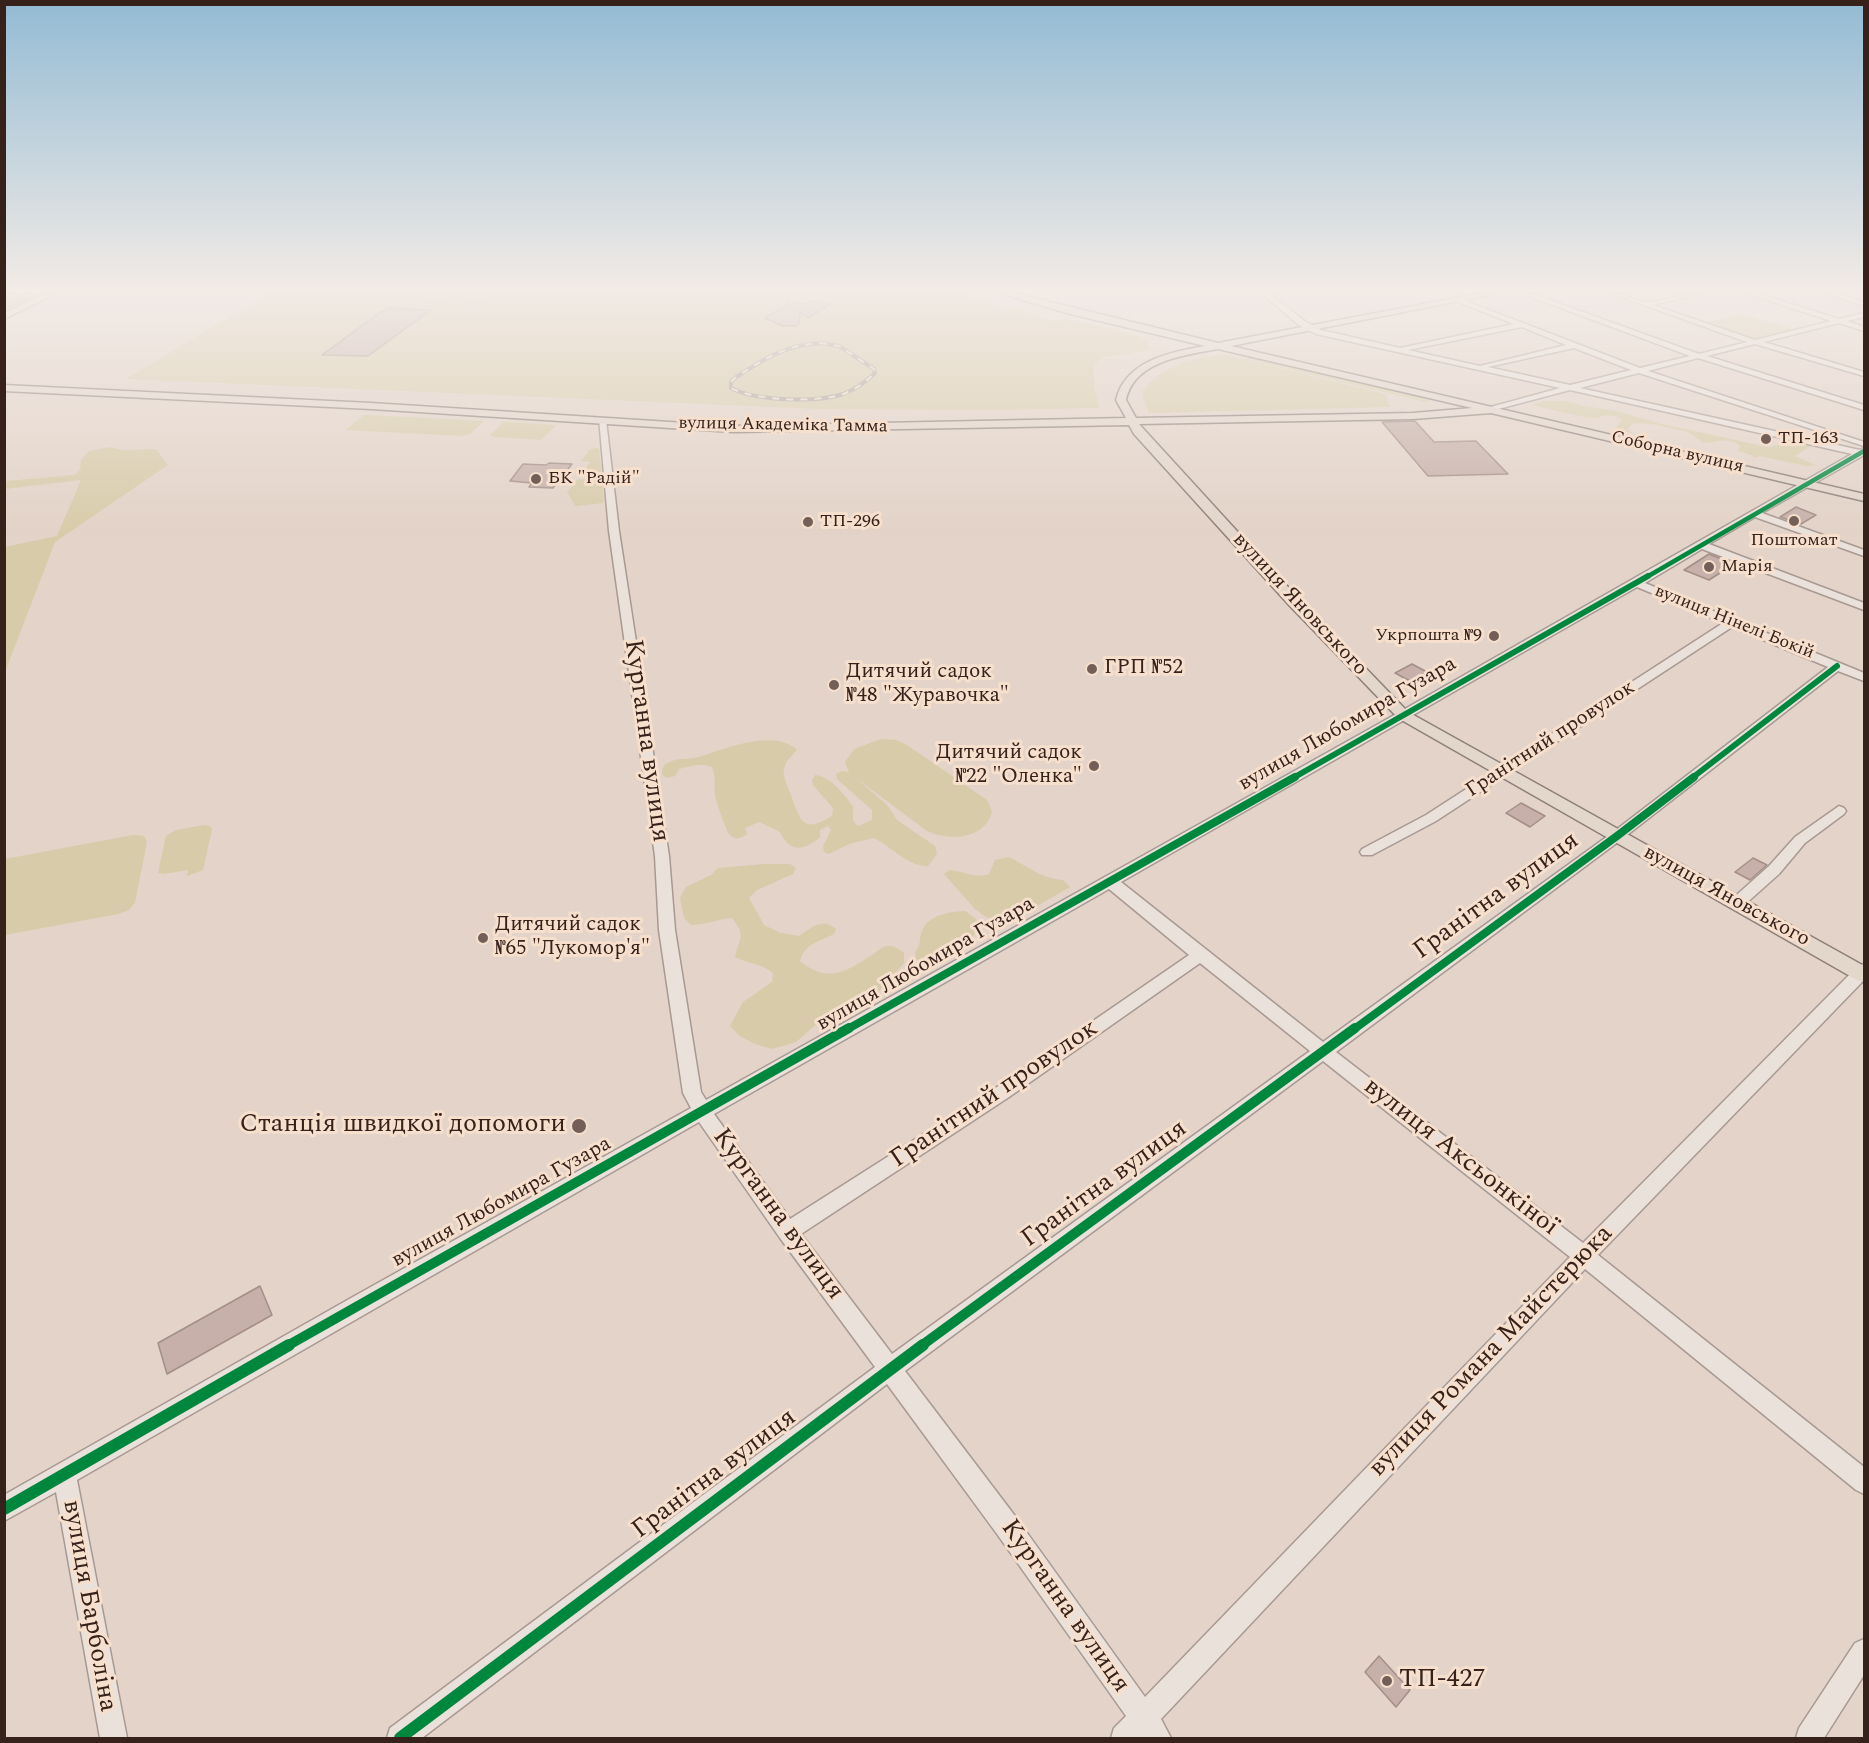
<!DOCTYPE html>
<meta charset="utf-8">
<style>
body{margin:0}
#map{position:relative;width:1869px;height:1743px;overflow:hidden;background:#e3d3c8;font-family:Spectral,serif}
canvas{display:block}
.frame{position:absolute;inset:0;border:6px solid #36211b;pointer-events:none}
</style>
<div id="map">
<canvas width="1869" height="1743"></canvas>
<div class="frame"></div>
</div>
<script>
const ctx = document.querySelector('canvas').getContext('2d');
ctx.lineJoin = 'round';
function fill(path, color) {
  ctx.fillStyle = color;
  ctx.fill(path, 'evenodd');
}
function trace(path, color, width, dash) {
  ctx.strokeStyle = color;
  ctx.lineWidth = width;
  ctx.lineCap = dash ? 'butt' : 'round';
  ctx.setLineDash(dash || []);
  ctx.stroke(path);
}
function drawText(font, color, halo, rows, align = 'center') {
  ctx.font = font + ' Spectral,serif';
  ctx.lineWidth = 6;
  ctx.setLineDash([]);
  ctx.textBaseline = 'middle';
  ctx.strokeStyle = halo;
  ctx.fillStyle = color;
  for (const [text, x, y, turn = 0] of rows) {
    ctx.save();
    ctx.translate(x, y);
    ctx.rotate((+turn || 0) * Math.PI / 180);
    ctx.textAlign = isNaN(turn) ? turn : align;
    if (halo) ctx.strokeText(text, 0, 0);
    ctx.fillText(text, 0, 0);
    ctx.restore();
  }
}
const green = new Path2D(`
 M272,291H950L1058,321L1064,318L1142,337L1148,344L1149,350L1101,358L1093,367L1095,392L1100,408L993,410L818,409L126,379Z
 M1741,314L1793,329L1755,339L1705,322Z
 M1226,355L1385,394L1390,407L1149,413L1143,397V390C1164,365 1194,356 1226,355Z
 M1248,357L1428,399L1429,401L1425,402L1244,359Z
 M1544,401H1566L1584,406L1617,411L1657,423L1768,447C1789,446 1780,427 1812,440L1813,445L1795,456L1815,465L1806,466L1759,456L1755,458L1751,455L1738,451L1740,446C1727,436 1717,443 1704,443L1688,432L1652,424L1634,423L1627,429L1632,433L1619,432L1615,429L1622,420C1613,414 1605,415 1597,418C1591,420 1540,407 1531,405Z
 M364,415H370L484,421L470,434L461,436L345,430Z
 M503,422L557,425L541,440L493,437L490,435Z
 M110,447L123,450L156,449L168,465L55,542L5,672V547L57,536L81,480L5,489V481L75,475L80,470L81,460L89,451Z
 M599,448L602,477L579,476L590,462L581,461L590,449Z
 M578,479L602,480L604,503L575,506L567,492Z
 M881,739L896,740L907,745L987,800L992,811C986,840 948,841 927,831L856,778L887,805L897,820L935,846L937,854L928,866C909,867 892,847 874,838L849,844L829,854L824,852L823,846L831,830L828,826L820,830V837C804,851 790,853 780,832L759,822L745,828L747,834C742,838 735,841 730,835C726,830 716,802 715,795C714,785 716,776 712,767C700,763 690,766 679,769L675,776L666,778L662,774C662,769 663,765 668,763C677,757 689,760 699,757C725,749 774,728 797,750C793,754 787,760 785,765C781,776 787,783 790,793C800,817 800,836 832,816L833,808L813,785L812,780L815,775C832,777 843,794 853,806V821L858,826L872,820V810L837,779L836,774L842,771L849,772L845,762L854,749Z
 M204,825L210,826L212,829L203,870L187,876L188,870L164,874L158,873L166,836L176,830Z
 M133,835L144,836L147,842L135,902L129,910L118,914L5,935V859Z
 M1009,857C1027,866 1042,879 1063,880L1070,887L1021,915L998,920L986,917L975,909L944,874L949,870C963,871 975,879 989,874L995,860Z
 M764,864H790L796,868L793,874L757,890L749,898L764,925L781,933L799,936C811,928 822,917 836,929L834,934C820,941 804,944 800,961C829,985 847,971 875,953C880,949 886,945 892,946C896,947 901,951 904,953V963L870,1001L850,1013L818,1023L796,1042L772,1049L755,1044L740,1036L730,1026L743,1002L772,982L773,973C761,963 749,964 735,957C739,937 747,937 732,918C717,919 706,925 691,925L684,918L680,898L686,887L711,875L718,868Z
 M965,911L976,919L979,928C968,946 937,971 916,959L915,952C921,945 919,942 921,934C926,915 948,912 965,911Z`);
const water = new Path2D(`
 M480,291H526L514,297L465,307L462,306L470,302L472,298C455,295 442,310 424,302L433,296Z`);
const building = new Path2D(`
 M4,293L38,294L4,309Z
 M786,301L806,304L811,301L830,304L808,318L800,312L799,324L795,326H783L765,318L789,304Z
 M389,308L431,310L368,356L322,355L379,313Z
 M1415,421L1434,442L1476,441L1508,474L1428,476L1382,422Z
 M549,463L572,464L553,488L529,487L532,483L510,481L523,464L546,465Z
 M1796,507L1816,515L1801,524L1780,517Z
 M1709,554L1734,564L1709,580L1684,570Z
 M1412,664L1427,672L1410,681L1395,673Z
 M1521,803L1545,816L1530,827L1506,813Z
 M1753,858L1767,865L1750,880L1735,872Z
 M260,1286L272,1315L167,1374L158,1343Z
 M1379,1656L1410,1690L1396,1707L1365,1672Z`);
const minor = new Path2D(`
 M1259,291H1266L1306,322L1321,330L1400,348L1514,324L1456,301L1458,298L1640,368L1690,356L1515,291H1525L1699,354L1747,342L1604,291C1619,291 1631,300 1645,302C1661,303 1691,291 1711,291L1653,305L1755,340L1831,321L1740,291H1750L1839,319L1864,313V317L1847,321L1864,327V331L1839,323L1764,342L1864,372V376L1755,344L1707,356L1864,405V410L1698,358L1648,371L1864,442V446L1639,373L1580,388L1860,450L1864,448V455L1762,513L1864,550V556L1755,517L1709,544L1864,603V610L1702,549L1645,583L1864,673V681L1838,671L1622,839L1336,1052L1583,1243L1858,966L1864,964V980L1598,1255L1864,1467V1494L1856,1490L1585,1269L1161,1719L1171,1738H1111L1114,1728L1126,1716L997,1534L887,1384L422,1738H387L390,1728L875,1367L780,1238L699,1122L77,1480L127,1738H100L56,1492L4,1521V1495L351,1298L691,1108L683,1093L659,930L655,856L609,531L599,418L606,420L619,531L669,856L675,930L701,1092L706,1100L1382,722L1852,454L1570,390L1487,412V408L1560,388L1316,334L1300,326ZM1522,327L1566,345L1480,366L1408,350ZM1574,348L1631,370L1570,385L1488,367ZM1637,587L1723,623L1426,815L1362,849L1360,852L1362,855H1372L1436,821L1732,627L1828,667L1612,833L1323,1042L1121,882ZM1109,889L1189,955L997,1087L790,1219L714,1114ZM1200,963L1310,1051L892,1354L801,1234L1009,1097ZM1323,1061L1570,1257L1145,1697L1015,1516L905,1371Z
 M1820,291H1830L1864,302V306Z
 M1839,806L1844,808L1846,811L1844,814L1805,843L1779,874L1742,907H1732L1729,903L1732,899L1769,866L1795,837Z
 M1864,1639V1675L1824,1738H1796L1799,1728L1855,1643Z`);
const major = new Path2D(`
 M50,291H61L4,319V313Z
 M992,291H1006L1218,343L1492,291H1510L1231,346L1864,494V501L1491,413L1413,419L1139,424L1299,599L1408,712L1864,966V982L1857,980L1398,718L1289,605L1134,434L1129,425L733,432L371,409L4,391V385L371,403L733,426L1126,418L1116,400C1125,361 1170,352 1205,346L1070,314ZM1218,349L1472,408L1413,413L1136,418L1126,400C1134,361 1184,355 1218,349Z`);
const rail = new Path2D(`
 M820,343L839,346L874,369L875,373C866,382 856,389 843,394C817,403 755,401 731,388V382L735,378C763,359 786,345 820,343Z`);
const cyclewayFar4 = new Path2D(`
 M1645,578L1864,451`);
const cyclewayFar3 = new Path2D(`
 M1293,778L1648,576
 M1692,778L1837,666`);
const cyclewayFar2 = new Path2D(`
 M846,1030L1295,777
 M1353,1030L1617,836L1694,777`);
const cyclewayFar1 = new Path2D(`
 M287,1346L849,1028
 M921,1346L1355,1028`);
const cycleway = new Path2D(`
 M4,1509L289,1345
 M400,1738L923,1345`);
const markers = [
 [1766,439,6,"#735f58"],
 [536,479,6,"#735f58"],
 [1794,521,6,"#735f58"],
 [808,522,6,"#735f58"],
 [1709,567,6,"#735f58"],
 [1494,636,6,"#735f58"],
 [1092,669,6,"#735f58"],
 [834,685,6,"#735f58"],
 [1094,766,6,"#735f58"],
 [483,938,6,"#735f58"],
 [579,1126,8,"#735f58"],
 [1387,1681,6,"#735f58"]
];
const farStreetnames = [
 ["вулиця Академіка Тамма",783,426,1],
 ["Соборна вулиця",1677,453,13],
 ["вулиця Нінелі Бокій",1734,623,22]
];
const farPoinames = [
 ["ТП-163",1778,439],
 ["БК \"Радій\"",548,479],
 ["ТП-296",820,522],
 ["Поштомат",1794,541,"center"],
 ["Марія",1721,567],
 ["Укрпошта №9",1482,636,"right"]
];
const streetNames = [
 ["вулиця Яновського",1299,605,47],
 ["вулиця Любомира Гузара",1348,725,-30],
 ["Гранітний провулок",1551,740,-33],
 ["вулиця Яновського",1726,897,29],
 ["вулиця Любомира Гузара",926,965,-30],
 ["вулиця Любомира Гузара",502,1203,-29]
];
const poiNames = [
 ["ГРП №52",1104,669],
 ["Дитячий садок",846,673],
 ["№48 \"Журавочка\"",846,697],
 ["Дитячий садок",1082,754,"right"],
 ["№22 \"Оленка\"",1082,778,"right"],
 ["Дитячий садок",495,926],
 ["№65 \"Лукомор'я\"",495,950]
];
const nearStreetnames = [
 ["Курганна вулиця",645,741,82],
 ["Гранітна вулиця",1497,897,-36],
 ["Гранітний провулок",995,1095,-34],
 ["вулиця Аксьонкіної",1460,1158,38],
 ["Гранітна вулиця",1105,1185,-36],
 ["Курганна вулиця",777,1215,54],
 ["вулиця Романа Майстерюка",1492,1352,-46],
 ["Гранітна вулиця",715,1475,-37],
 ["вулиця Барболіна",88,1606,80],
 ["Курганна вулиця",1064,1607,55]
];
const nearPoinames = [
 ["Станція швидкої допомоги",566,1126],
 ["ТП-427",1399,1681,"left"]
];
fill(green, '#d7cba9');
fill(water, '#b5c6b6');
fill(building, '#c7b0a9');
trace(building, '#a38f88', 1.5);
trace(minor, '#a89992', 3);
trace(major, '#8d7f79', 3);
fill(minor, '#ebe1db');
fill(major, '#e3d6cb');
trace(rail, '#aaa19c', 4);
trace(rail, '#f6dfcc', 2, [7]);
trace(cyclewayFar4, '#00873e', 4.5);
trace(cyclewayFar3, '#00873e', 6);
trace(cyclewayFar2, '#00873e', 8);
trace(cyclewayFar1, '#00873e', 10);
trace(cycleway, '#00873e', 12);
const sky = ctx.createLinearGradient(0, 0, 0, 535);
sky.addColorStop(0, '#93bbd4');
sky.addColorStop(0.54, '#f2ebe6');
sky.addColorStop(1, '#f2ebe600');
ctx.fillStyle = sky;
ctx.fillRect(0, 0, 1869, 535);
for (const [x, y, r, color] of markers) {
  const dot = new Path2D();
  dot.arc(x, y, r, 0, 2 * Math.PI);
  ctx.fillStyle = color;
  ctx.fill(dot);
  trace(dot, '#f6dfcc', 2);
}
drawText('18px', '#36211b', '#f6dfcc', farStreetnames);
drawText('18px', '#36211b', '#f6dfcc', farPoinames, 'left');
drawText('21px', '#36211b', '#f6dfcc', streetNames);
drawText('21px', '#36211b', '#f6dfcc', poiNames, 'left');
drawText('26px', '#36211b', '#f6dfcc', nearStreetnames);
drawText('26px', '#36211b', '#f6dfcc', nearPoinames, 'right');
</script>
